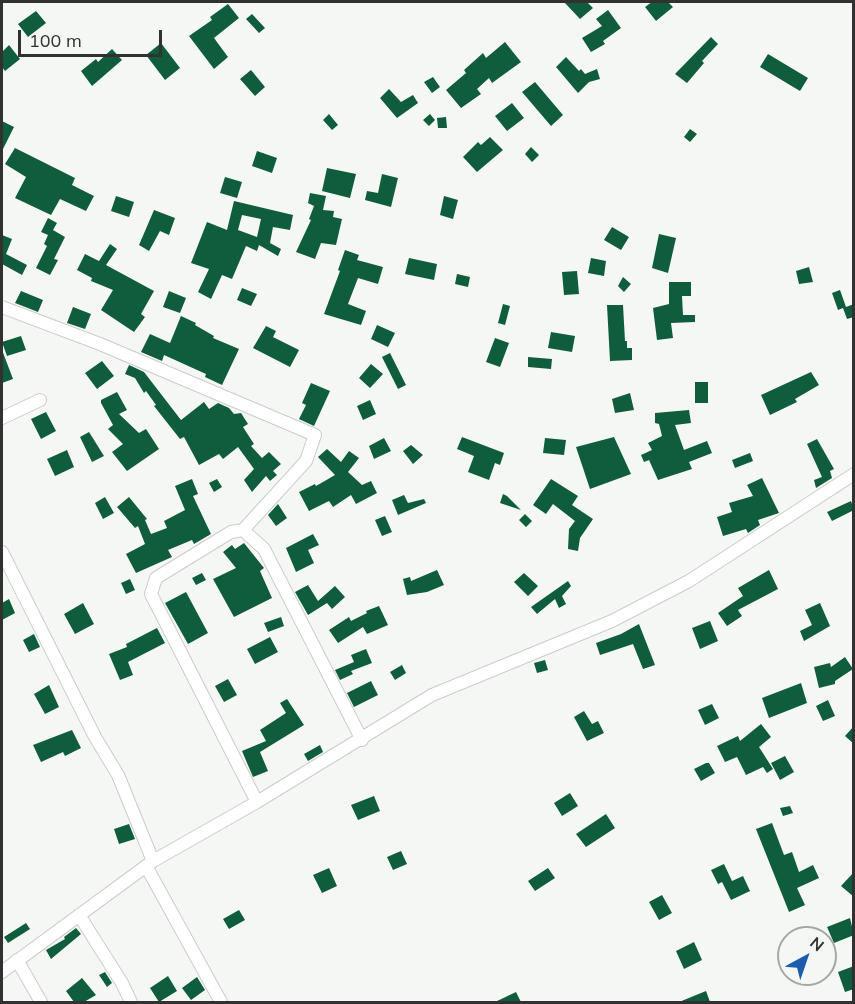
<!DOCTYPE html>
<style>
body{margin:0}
#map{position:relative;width:855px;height:1004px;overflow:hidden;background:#f5f7f4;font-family:Mulish,sans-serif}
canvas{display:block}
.frame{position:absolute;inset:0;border:3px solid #303130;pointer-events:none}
.north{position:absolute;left:777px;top:926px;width:60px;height:60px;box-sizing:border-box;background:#f5f7f4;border:2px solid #a6a8a6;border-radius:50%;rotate:40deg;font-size:16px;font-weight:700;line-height:24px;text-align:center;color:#303130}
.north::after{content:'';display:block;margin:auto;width:21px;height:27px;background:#1b5cad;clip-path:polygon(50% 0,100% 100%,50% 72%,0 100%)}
.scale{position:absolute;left:18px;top:30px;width:144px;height:27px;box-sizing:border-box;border:3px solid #303130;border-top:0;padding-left:8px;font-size:18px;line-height:21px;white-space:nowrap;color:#303130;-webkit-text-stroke:4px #f5f7f4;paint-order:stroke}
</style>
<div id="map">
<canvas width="855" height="1004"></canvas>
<div class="frame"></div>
<div class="north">N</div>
<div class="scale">100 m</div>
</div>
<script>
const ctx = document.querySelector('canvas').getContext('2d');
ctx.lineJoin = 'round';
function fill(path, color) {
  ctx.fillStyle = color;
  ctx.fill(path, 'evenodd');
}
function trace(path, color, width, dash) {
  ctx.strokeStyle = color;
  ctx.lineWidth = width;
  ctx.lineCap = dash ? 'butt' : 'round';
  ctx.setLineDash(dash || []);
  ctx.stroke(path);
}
const building = new Path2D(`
 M564,2H587L593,8L580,19Z
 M652,2H668L673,7L656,21L645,7Z
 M228,4L239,18L214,38L228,57L214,69L189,36L212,20L210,17Z
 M608,10L621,28L603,41L605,44L591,52L582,38L602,26L596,19Z
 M36,11L46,23L28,37L18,24Z
 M252,14L265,28L259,33L246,19Z
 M711,37L718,44L702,61L704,63L687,83L675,74Z
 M505,42L521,62L492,83L489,78L477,89L481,94L461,108L446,90L466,73L464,70L483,53L486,58Z
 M161,43L180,68L165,80L146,55Z
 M9,45L20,59L5,71L2,67V52Z
 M112,49L122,60L92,86L81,71L96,59L98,62Z
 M768,54L808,78L800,91L760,67Z
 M566,57L579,71L581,69L585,74L597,69L600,79L589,82L578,93L556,67Z
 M251,70L265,87L255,96L240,79Z
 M433,77L440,87L432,93L424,82Z
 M535,82L563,115L551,126L522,92Z
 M389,89L401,102L413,95L418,103L397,118L380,98Z
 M512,103L524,118L507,131L495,116Z
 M329,114L338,125L332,130L323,120Z
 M430,114L435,120L429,126L423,120Z
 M446,117L447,128H438L437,118Z
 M2,121L14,127L2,151Z
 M690,129L697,134L690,142L684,137Z
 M490,137L503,150L477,172L463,157L478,142L481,145Z
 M531,147L539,155L532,162L525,154Z
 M15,148L75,178L72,185L94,196L86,211L60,199L51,215L15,198L26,177L5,164Z
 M257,151L277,158L272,173L252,166Z
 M327,168L356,174L350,198L322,191Z
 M382,174L398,178L391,207L365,200L367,191L378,193Z
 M225,177L242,182L237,198L220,193Z
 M310,193L326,196L323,210L334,211L333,217L342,219L336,245L321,243L315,259L296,252L311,220L309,219L314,206L308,203Z
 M116,196L134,202L129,217L111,211Z
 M444,196L458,200L453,219L440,215Z
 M234,201L293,215L290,230L273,227L270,243L281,249L278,256L259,245L257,251L246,246L232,279L222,275L211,299L198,292L209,269L191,263L207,222L227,230ZM242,215L261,219L257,237L238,230Z
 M154,210L175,218L169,235L160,231L149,251L139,245Z
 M48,218L57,223L53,230L65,237L54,259L58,260L50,275L36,268L47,246L44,244L48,235L41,232Z
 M612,227L629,237L621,250L604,240Z
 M659,234L676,238L668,273L652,268Z
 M2,235L12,239L6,254L27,265L22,275L2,264Z
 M110,244L117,249L106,265L154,291L141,314L145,317L134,332L101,310L113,290L91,281L92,278L77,270L85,254L99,261Z
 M345,250L359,255L357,260L383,267L378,284L358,278L348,304L366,311L361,325L324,314L340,271L338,270Z
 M409,258L437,264L434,280L405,274Z
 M591,258L606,261L604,276L588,273Z
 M809,267L813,282L799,284L796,271Z
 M577,271L579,294L564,295L562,272Z
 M457,274L470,277L468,287L455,284Z
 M623,277L631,284L624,292L618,286Z
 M669,282H691V296H682L683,315H695V322L671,323L673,338L657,340L653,308L669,304Z
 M242,288L257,294L251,306L237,300Z
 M840,290L846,307L854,304V317L847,319L843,308L838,310L832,293Z
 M21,291L43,300L38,312L15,303Z
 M169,291L186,298L180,313L163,307Z
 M503,304L510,306L505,325L498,323Z
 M607,305H623L625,341H627V348H632V360L610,361Z
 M73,307L91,314L85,329L67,323Z
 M181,316L196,323L195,325L214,336L213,338L239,349L222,385L205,377L206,374L164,355L162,361L141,352L150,334L170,343Z
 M377,325L395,333L388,347L371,339Z
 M266,326L276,331L273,337L299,350L290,367L253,348Z
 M551,332L575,336L572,352L548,348Z
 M21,336L26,350L7,356L2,342Z
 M495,338L509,343L500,367L486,362Z
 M2,350L13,379L2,383Z
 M390,353L406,385L398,389L382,357Z
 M528,357L552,359L551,369L528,367Z
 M102,361L114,376L97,389L85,373Z
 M371,364L383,374L370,388L359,378Z
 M129,365L144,372L181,420L204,402L209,409L218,403L229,408L234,414L241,413L248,424L243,427L254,444L251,446L262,458L269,452L281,464L273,471L277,475L270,481L266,476L252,492L244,480L254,469L238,447L223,459L219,454L199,465L184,437L180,439L154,406L156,405L146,391L144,393L135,378L125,374Z
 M811,372L819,385L795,399L797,402L770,415L761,395Z
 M695,382H708V403H695Z
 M311,383L330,391L314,426L299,419L306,405L302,403Z
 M117,392L127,410L119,414L139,433L146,429L159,449L127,471L112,452L123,444L108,429L113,425L101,403V400Z
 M630,393L634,410L615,413L612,399Z
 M370,400L376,414L363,420L357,406Z
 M689,410L691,423L675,425L684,450L707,441L712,453L689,462L692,469L658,480L649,460L644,462L641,455L652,450L648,443L662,436L659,424L655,423V413Z
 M46,412L56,431L41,439L31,419Z
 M89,432L104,456L92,462L80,437Z
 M462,437L504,453L500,465L495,463L489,480L468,472L474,456L457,449Z
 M614,437L631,474L590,489L576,447Z
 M384,438L391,451L374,459L369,446Z
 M545,438L566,440L564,455L543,453Z
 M817,439L834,469L830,471L832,478L816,488L814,480L822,477L807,444Z
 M411,445L423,455L413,464L403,451Z
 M327,449L341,462L349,451L359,458L348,472L362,485L371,481L377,493L356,504L351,495L333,507L329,501L309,511L299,492L315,484L316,486L335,475L318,457Z
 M67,450L74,467L55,476L47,459Z
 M750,453L753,461L735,468L732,460Z
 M762,478L779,513L758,520L760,525L748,533L746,529L723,536L717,517L732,512L729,503L753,496L747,485Z
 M192,479L198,494L193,496L211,534L194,544L192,540L168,550L172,557L136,573L126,554L145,544L138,526L135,528L117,507L129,497L147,519L145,520L151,534L167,528L164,521L185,510L175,486Z
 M217,479L222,487L214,492L209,483Z
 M551,479L578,496L572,505L593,519L580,538L578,551L568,549L569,529L575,521L553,504L546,514L533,505Z
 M503,494L507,496L521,510L500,503Z
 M404,495L408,503L424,499L426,503L398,515L392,500Z
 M105,497L114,513L103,519L95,503Z
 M851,501L854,510L832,521L827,512Z
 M278,504L287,518L276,526L268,515Z
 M525,514L532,521L526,527L519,520Z
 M385,516L392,532L382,536L375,520Z
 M313,534L319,545L308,550L314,563L296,572L286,548Z
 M244,543L264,568L260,571L272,598L234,617L213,579L236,568L223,552L232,545L235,549Z
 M437,570L444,585L427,592L407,595L403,579L410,577L411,581Z
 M769,570L778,589L738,610L742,616L727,626L718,613L743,596L738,588Z
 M202,573L206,580L196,585L192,578Z
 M524,573L538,586L528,596L514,582Z
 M130,579L135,590L126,594L121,583Z
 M568,581L571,586L562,596L566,604L559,608L555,599L537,614L531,607Z
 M308,585L318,601L335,586L345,597L332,609L327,603L308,615L295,592Z
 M186,592L208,633L188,644L165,603Z
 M9,599L15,613L2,620V603Z
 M83,603L94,624L75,634L64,614Z
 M820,603L830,626L804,641L800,631L812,625L805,610Z
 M379,606L388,625L367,634L363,627L338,643L329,630L349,617L351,621L367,613L366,611Z
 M281,617L284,626L268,632L264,623Z
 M710,621L718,641L700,649L692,628Z
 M639,624L655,665L643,669L633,644L600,655L596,643L621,634Z
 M157,628L165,643L128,662L133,675L120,680L109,654L127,647L126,644Z
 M34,634L40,647L29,652L23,640Z
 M270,637L278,652L255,664L247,649Z
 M366,649L372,663L351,671L353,674L340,680L335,670L354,662L351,655Z
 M845,657L853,669L835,681V684L819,688L814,667L830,663L831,667Z
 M545,660L548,670L537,673L534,663Z
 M402,665L406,673L395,680L390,672Z
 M228,679L237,695L224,702L215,686Z
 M371,681L378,695L354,707L347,693Z
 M801,683L807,703L769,718L762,698Z
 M49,685L59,707L45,714L34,694Z
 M287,699L304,725L260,752L268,771L253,777L242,751L266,741L260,730L286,713L280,703Z
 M828,700L835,716L823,721L816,706Z
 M712,704L719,718L705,725L698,710Z
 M584,711L592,724L598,721L604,733L587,741L574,717Z
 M761,724L771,737L759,747L773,769L767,773L763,767L746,775L737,757L725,762L717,746L738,736L740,741Z
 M854,726V744L845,736Z
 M72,730L81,748L65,756L63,752L41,762L33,745Z
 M320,745L323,752L308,761L304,754Z
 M785,756L794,772L780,780L771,763Z
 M706,763H709L715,773L701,781L694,769Z
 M570,793L578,806L562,816L554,803Z
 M374,796L380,811L358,820L351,805Z
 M790,806L793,813L783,816L780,808Z
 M606,814L615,828L586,847L576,834Z
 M772,823L784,855L792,852L799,872L813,865L819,878L797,888L805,905L789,912L756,829Z
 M129,824L135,839L119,844L114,829Z
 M401,851L407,864L393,870L387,857Z
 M724,864L732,881L743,876L750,891L731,900L722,882L718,884L711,870Z
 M329,868L337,886L322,893L313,875Z
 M548,868L555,878L535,891L528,881Z
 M854,872V897L841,886Z
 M662,895L672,913L659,920L649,902Z
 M239,910L245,920L229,929L223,919Z
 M850,918L854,935L834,943L827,927Z
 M26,923L30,929L8,943L4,937Z
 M76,928L81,934L51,959L46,950L65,939L64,937Z
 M694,942L702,960L684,969L676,951Z
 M854,966V989L845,992L838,972Z
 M105,972L112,983L107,987L99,975Z
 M168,976L177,991L159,1002L150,988Z
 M197,977L205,990L191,1000L182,988Z
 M82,978L96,995L84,1002H74L66,991Z
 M706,991L710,1002H679Z
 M516,992L521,1002H495Z`);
const minor = new Path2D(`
 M2,307L100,344L315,435L306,461L243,530
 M2,418L40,400
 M2,552L95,737L118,775L153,861
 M257,802L151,594L156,578L231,532L243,530L264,549L362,740
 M146,866L221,1002
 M79,915L122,983L131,1002
 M17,960L41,1002
 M2,972L153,861L257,802L432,695L612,621L689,581L854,474`);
fill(building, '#0f5d3d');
trace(minor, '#cbcdca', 14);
trace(minor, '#fff', 12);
</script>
